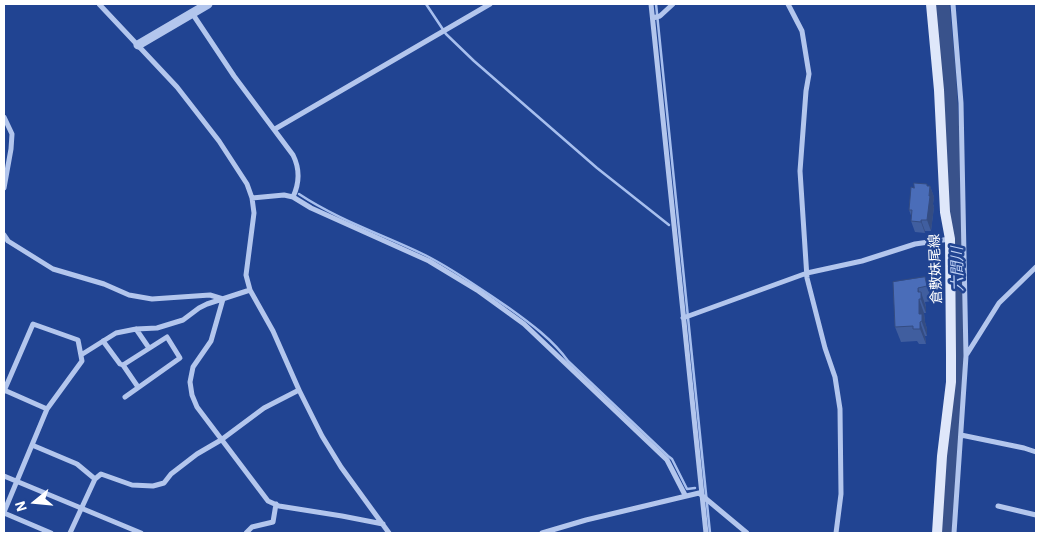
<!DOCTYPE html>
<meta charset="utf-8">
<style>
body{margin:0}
#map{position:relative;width:1040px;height:537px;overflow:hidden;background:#214492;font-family:"IBM Plex Sans",sans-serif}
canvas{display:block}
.frame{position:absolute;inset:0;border:5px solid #fff;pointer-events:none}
.north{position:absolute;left:10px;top:477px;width:50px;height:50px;-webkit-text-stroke:4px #214492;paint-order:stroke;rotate:253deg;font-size:14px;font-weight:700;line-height:20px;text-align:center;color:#fff}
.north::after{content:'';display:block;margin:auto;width:18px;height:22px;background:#fff;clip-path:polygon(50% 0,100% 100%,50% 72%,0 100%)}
</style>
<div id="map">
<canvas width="1040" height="537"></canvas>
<div class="frame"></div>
<div class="north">N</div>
</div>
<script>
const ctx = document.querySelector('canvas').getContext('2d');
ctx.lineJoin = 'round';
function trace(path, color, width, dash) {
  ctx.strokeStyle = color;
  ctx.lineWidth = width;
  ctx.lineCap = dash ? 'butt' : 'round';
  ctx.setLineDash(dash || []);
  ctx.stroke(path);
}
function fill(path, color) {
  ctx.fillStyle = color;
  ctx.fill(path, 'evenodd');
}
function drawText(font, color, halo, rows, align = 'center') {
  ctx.font = font + ' "IBM Plex Sans","Noto Sans JP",sans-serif';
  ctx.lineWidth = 5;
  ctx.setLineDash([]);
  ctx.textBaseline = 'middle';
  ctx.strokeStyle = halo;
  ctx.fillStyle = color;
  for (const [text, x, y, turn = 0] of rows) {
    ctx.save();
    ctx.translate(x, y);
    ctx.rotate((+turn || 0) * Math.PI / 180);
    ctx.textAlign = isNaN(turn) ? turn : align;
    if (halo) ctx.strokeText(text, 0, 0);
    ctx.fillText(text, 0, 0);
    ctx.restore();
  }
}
const stream = new Path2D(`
 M426,4L446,34L474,61L597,168L669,225
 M656,4L710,533
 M299,194C338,220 384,235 425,255C455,270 482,290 509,308C530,323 553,340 568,361L668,456L672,459L687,489L695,488`);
const river = new Path2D(`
 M942,4L948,68L956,196L960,358L944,533`);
const minor = new Path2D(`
 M99,4L177,87L219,141L247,184L252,198L254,213L246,275L250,290L273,331L299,390L322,436L341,467L389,533
 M651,4L706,533
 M788,4L802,31L809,74L806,91L800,171L807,278L825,348L835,377L840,409L841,494L836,533
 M953,4L961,103L966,356L954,533
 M192,13L234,76L293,155C300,169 300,182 293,197
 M653,18L660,16L673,4
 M4,117L12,134L11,149L4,188
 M275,129L490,4
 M252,198L284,195L293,197L311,208L429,261L477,290L524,324L667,460L685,495
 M4,235L8,241L53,269L104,284L129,295L152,299L210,295L223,299
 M223,299L211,341L193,367L190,382L192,395L197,407L268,501L279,506L342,516L383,524
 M683,318L807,273L862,261L915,244L950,239
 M136,329L149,348
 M103,341L120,364L123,365L138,387
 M967,354L999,303L1036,267
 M81,355L116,333L136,329L157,328L183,320L199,308L207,304L250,290
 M123,365L167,337L180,358L125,397
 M4,390L47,409
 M4,391L33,324L78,340L82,361L47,409L4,512
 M961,435L1024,448L1036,452
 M32,445L77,464L95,479
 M4,476L141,533
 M998,506L1036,515
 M4,513L51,533
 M70,533L95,479L101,474L132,485L153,486L164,483L171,474L197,454L221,440L264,408L299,390
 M246,533L252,527L273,522L276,504
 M542,533L586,520L699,493L747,533`);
const tertiary = new Path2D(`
 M138,45L208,4`);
const secondary = new Path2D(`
 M931,4L939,90L945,212L950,239L951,355V382L942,456L937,533`);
const wall = new Path2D(`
 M927,186H930L934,197L933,204L934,207L931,231H925V233L915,232L911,221L912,218L909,210L914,188Z
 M925,277L930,292L932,301L925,302L926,307V313H924L925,322L927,329V336H925L926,344H919L917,341L901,342L895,327Z`);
const shadedWall = new Path2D(`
 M927,184L929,191L930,186L934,197L933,204L934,207L931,231L927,220Z
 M921,220L925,231V233L921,222Z
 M925,277L930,292L932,301L927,286Z
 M918,288L921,297V292L926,307V313L918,292Z
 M919,299L924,313L925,322L927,329V336L919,314Z
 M920,322L925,336L926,344L920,329Z`);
const building = new Path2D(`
 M914,183L927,184V186H930L929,196H930L927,220H921V222L911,221L912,210H909L911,187L914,188Z
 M925,277L927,286L918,288V292H921V299H919V314H922V321L920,322V329H913V326L895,327L893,282Z`);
const streetNames = [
 ["倉敷妹尾線",936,269,-92]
];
const waterNames = [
 ["六間川",958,269,-91]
];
trace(stream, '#a7bfee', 2.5);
trace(river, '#39528b', 15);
trace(minor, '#b3c6ed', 5);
trace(tertiary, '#b3c6ed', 9);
trace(secondary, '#dfe7fa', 10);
fill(wall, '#405e9f');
fill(shadedWall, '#344c82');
fill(building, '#4a6db9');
trace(building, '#344c82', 1);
drawText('14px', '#fff', '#214492', streetNames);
drawText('italic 15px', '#bfd0f4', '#214492', waterNames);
</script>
